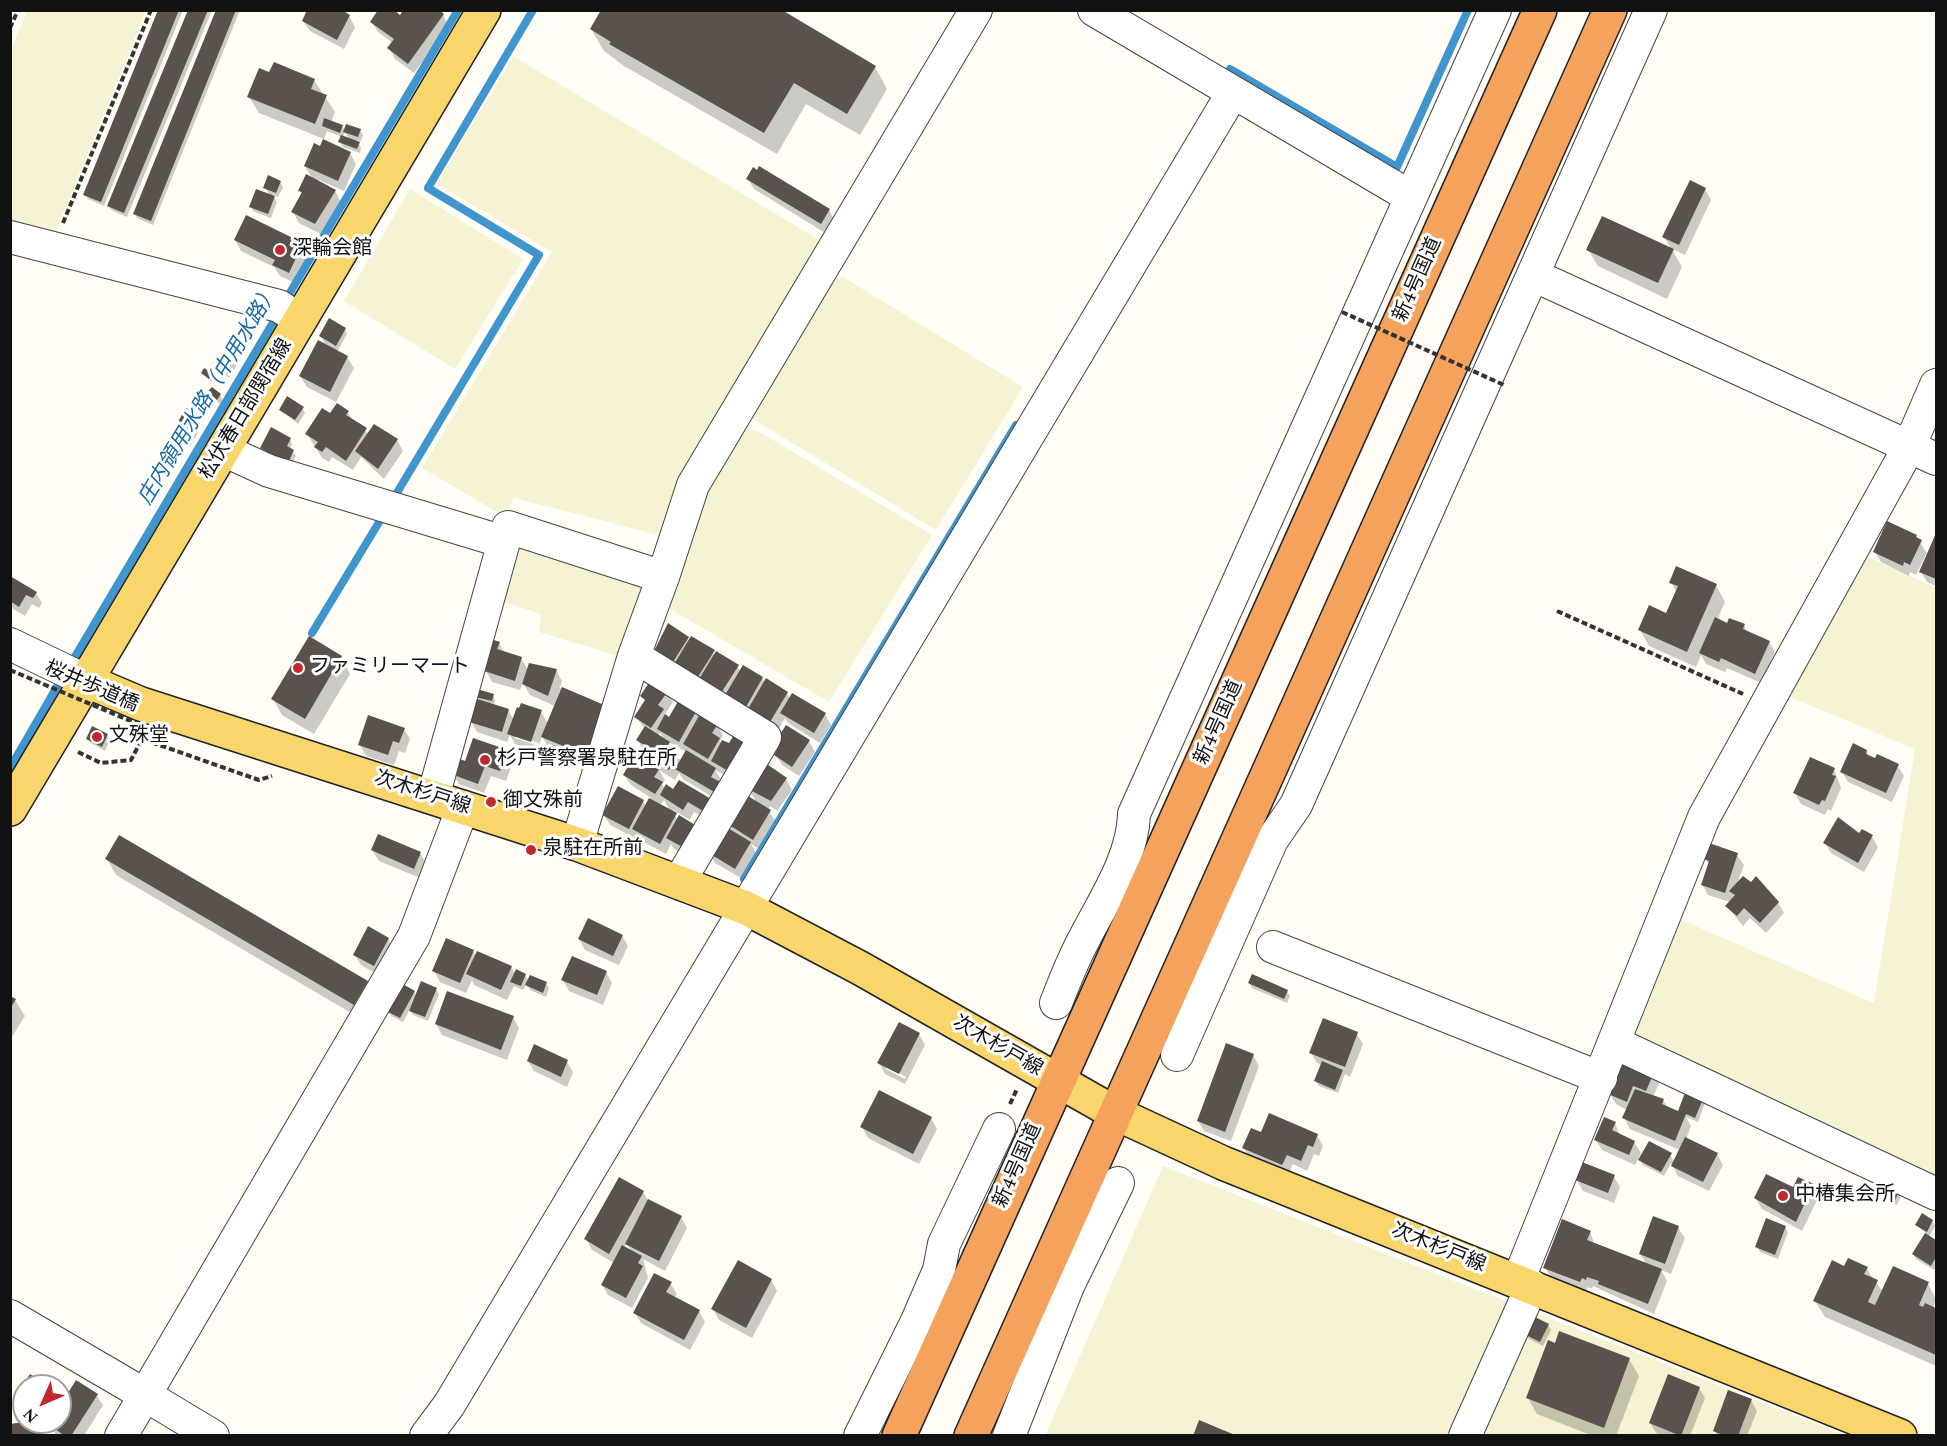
<!DOCTYPE html>
<meta charset="utf-8">
<style>
body{margin:0}
#map{position:relative;width:1947px;height:1446px;overflow:hidden;background:#fffdf5;font-family:Spectral,serif}
canvas{display:block}
.frame{position:absolute;inset:0;border:12px solid #111;pointer-events:none}
.north{position:absolute;left:12px;top:1374px;width:60px;height:60px;box-sizing:border-box;background:#fff;border:2px solid #a0a0a0;border-radius:50%;rotate:225deg;font-size:16px;font-weight:700;line-height:24px;text-align:center;color:#111}
.north::after{content:'';display:block;margin:auto;width:21px;height:27px;background:#c4262e;clip-path:polygon(50% 0,100% 100%,50% 72%,0 100%)}
</style>
<div id="map">
<canvas width="1947" height="1446"></canvas>
<div class="frame"></div>
<div class="north">N</div>
</div>
<script>
const ctx = document.querySelector('canvas').getContext('2d');
ctx.lineJoin = 'round';
function fill(path, color) {
  ctx.fillStyle = color;
  ctx.fill(path, 'evenodd');
}
function trace(path, color, width, dash) {
  ctx.strokeStyle = color;
  ctx.lineWidth = width;
  ctx.lineCap = dash ? 'butt' : 'round';
  ctx.setLineDash(dash || []);
  ctx.stroke(path);
}
function drawText(font, color, halo, rows, align = 'center') {
  ctx.font = font + ' Spectral,"Noto Sans JP",serif';
  ctx.lineWidth = 6;
  ctx.setLineDash([]);
  ctx.textBaseline = 'middle';
  ctx.strokeStyle = halo;
  ctx.fillStyle = color;
  for (const [text, x, y, turn = 0] of rows) {
    ctx.save();
    ctx.translate(x, y);
    ctx.rotate((+turn || 0) * Math.PI / 180);
    ctx.textAlign = isNaN(turn) ? turn : align;
    if (halo) ctx.strokeText(text, 0, 0);
    ctx.fillText(text, 0, 0);
    ctx.restore();
  }
}
const farmland = new Path2D(`
 M27,11H146L56,231L11,220V50Z
 M513,56L821,241L663,536L514,498L504,516L422,468L552,252L437,184Z
 M410,189L523,259L455,369L344,301Z
 M843,277L1023,387L936,530L748,416L827,281Z
 M742,427L758,431L932,535L829,702L665,606L705,490Z
 M512,540L653,585L625,658L539,632L541,614L495,599Z
 M1864,555L1936,588V1181L1629,1035L1679,919L1874,1003L1915,749L1790,697Z
 M1163,1166L1845,1435L1045,1436Z`);
const shadow = new Path2D(`
 M159,10H183L104,206L88,199L85,194Z
 M190,10H212L127,217L111,210L109,205Z
 M217,10H240L153,225L137,218L135,214Z
 M443,15L449,26L414,73L395,59L389,48L393,43L378,32L372,22L400,17Z
 M349,16L355,27L344,49L310,31L303,21Z
 M591,29L875,67L887,89L860,135L806,104L777,154L624,66L604,51Z
 M270,74L314,80L335,112L331,122L342,126L345,131L360,130L363,135L361,141L357,140L361,148L360,153L343,147L340,142L342,137L327,131L324,139L259,113L249,97ZM345,132L349,139L343,137Z
 M321,148L350,153L356,164L344,191L319,180L318,182L335,191L341,202L321,234L299,223L293,212L302,195L300,191L313,180L305,166Z
 M748,179L829,210L835,221L827,234L754,189Z
 M280,182L283,187L278,197L272,194L277,202L271,218L253,211L251,206L270,196L265,187Z
 M1705,189L1711,200L1685,255L1671,248L1682,267L1667,299L1598,266L1588,250H1672L1664,237Z
 M246,217L302,244L309,255L295,283L280,276L274,267L241,251L235,240Z
 M345,329L347,334L337,352L347,357L354,368L336,402L307,387L300,376L326,346L321,336Z
 M234,360L237,365L229,378L219,369Z
 M202,373L211,374L214,379L212,382Z
 M209,393L220,395L223,400L220,404Z
 M302,408L305,413L298,424L281,410Z
 M348,412L353,421L369,434L397,440L403,451L384,479L361,457L353,470L332,457L329,462L322,458L307,434L331,416Z
 M198,416L200,429L190,447L176,439L173,434Z
 M290,439L292,444L290,449L296,456L290,467L264,452L262,448Z
 M1916,536L1928,555L1936,536V586L1927,582L1921,572L1928,555L1926,554L1916,575L1910,572L1909,576L1881,562L1875,552Z
 M10,577L36,593L42,603L39,608L32,604L25,616L10,607Z
 M1671,582L1716,585L1725,602L1717,620L1728,625L1744,626L1748,633L1769,642L1775,652L1761,683L1727,668L1725,672L1706,664L1701,655L1696,667L1649,646L1640,630L1667,615L1677,593Z
 M688,638L690,642L737,666L741,672L762,678L765,683L787,693L790,699L825,714L831,725L820,743L788,723L785,718L777,732L661,664Z
 M499,643L504,653L521,658L528,670H556L562,681L560,688L608,708L597,772L552,753L542,736L537,752L515,744L510,735L507,742L477,732L471,721L480,701L477,697L493,695L495,700L494,706L508,710L514,720L541,712L548,724L555,706L530,695L523,683L520,690L492,682L486,671ZM515,735L539,743L538,746L515,738Z
 M341,657L350,674L314,734L282,715L273,699Z
 M666,692L673,702L665,714L670,719L680,700L717,725L723,735L720,741L742,784L715,770L721,780L719,783L722,803L683,779L679,773L675,780L659,770L665,780L662,784L665,789L709,800V821L694,812L690,820L673,810L694,860L674,849L671,844L666,854L640,840L637,835L635,838L610,825L604,815L643,801L646,807L651,798L631,785L624,775L650,764L638,740L645,729L636,717L646,702L642,696ZM660,733L665,741L658,736ZM668,742L687,752L681,761L675,754ZM664,800L670,811L660,805Z
 M93,728L107,736L110,740L105,751L91,743L88,739Z
 M404,729L410,739L405,753L399,751L394,765L366,756L360,745Z
 M809,741L815,752L799,776L782,765L776,755L778,751L775,745Z
 M507,751L513,761L506,781L491,776L484,793L459,784L453,774Z
 M1866,751L1870,758L1897,765L1904,776L1892,802L1848,782L1842,772Z
 M1834,769L1841,788L1831,811L1828,809L1825,815L1801,804L1795,793Z
 M786,779L792,790L777,811L770,806L768,810L776,822L759,849L751,844L756,853L741,878L715,863L709,852L733,833L727,823L757,803L748,788Z
 M1838,819L1860,835L1872,837L1878,847L1864,872L1831,853L1825,843Z
 M372,850L420,853L426,863L420,878L379,861Z
 M1737,855L1744,865L1737,884L1778,903L1784,913L1766,933L1750,918L1743,926L1727,906L1730,902L1708,895L1702,884L1709,865L1705,859Z
 M107,859L367,982L376,998L363,1020L116,875Z
 M622,936L628,946L619,965L585,950L579,939Z
 M388,939L394,950L380,976L361,965L355,955Z
 M473,951L476,956L511,967L515,974L525,975L529,981L546,984L549,988L546,997L530,990L526,984L523,990L514,986L507,1000L474,985L472,980L466,993L440,982L434,971Z
 M606,972L612,983L603,1005L569,991L563,980Z
 M1249,983L1287,991L1290,996L1287,1003L1252,988Z
 M436,989L439,994L428,1021L413,1015L410,1009L403,1022L391,1016L388,1011L414,992L416,996Z
 M10,997L15,1000L25,1016L10,1040Z
 M513,1017L519,1028L507,1060L442,1035L436,1024Z
 M919,1034L925,1045L905,1084L885,1074L879,1063ZM886,1066L906,1077L905,1079L886,1069Z
 M1357,1034L1363,1044L1350,1077L1345,1074L1338,1093L1319,1086L1316,1081L1322,1065L1317,1063L1311,1053Z
 M1253,1055L1259,1066L1231,1141L1204,1131L1198,1121Z
 M528,1061L567,1062L573,1072L567,1087L534,1071Z
 M1623,1062L1660,1081L1653,1097L1663,1100L1668,1108L1682,1114L1703,1099L1705,1103L1698,1122L1686,1117L1691,1126L1686,1139L1717,1154L1723,1165L1709,1191L1678,1176L1671,1163L1664,1176L1643,1165L1640,1160L1670,1155L1674,1161L1680,1150L1630,1129L1624,1118L1627,1110L1616,1104L1610,1094Z
 M931,1118L937,1129L919,1164L868,1138L862,1127Z
 M1615,1123L1620,1136L1634,1142L1641,1153L1635,1165L1602,1150L1595,1139Z
 M1262,1134L1317,1135L1323,1146L1319,1156L1314,1154L1307,1171L1293,1164L1288,1175L1250,1158L1244,1148Z
 M1614,1177L1620,1187L1614,1203L1583,1191L1577,1180Z
 M1884,1182L1902,1194L1897,1205L1882,1198L1879,1193Z
 M1813,1185L1819,1196L1802,1231L1762,1209L1755,1198Z
 M643,1192L648,1200L681,1217L687,1228L665,1271L643,1259L648,1278L632,1308L608,1295L602,1285L614,1263L592,1250L586,1239ZM627,1243L628,1246L632,1252L624,1248Z
 M1932,1221L1935,1226L1929,1237L1936,1242V1266L1934,1270L1916,1259L1913,1254L1926,1234L1917,1225Z
 M1785,1227L1788,1232L1778,1259L1760,1252L1757,1247Z
 M1678,1228L1685,1238L1671,1274L1661,1270L1667,1281L1654,1314L1593,1286L1592,1289L1588,1287L1586,1292L1551,1278L1545,1267L1590,1232L1595,1245L1647,1265L1640,1254Z
 M1845,1268H1866L1883,1292L1928,1284L1936,1299L1933,1308L1936,1310V1366L1825,1317L1815,1301Z
 M771,1280L777,1291L752,1338L719,1320L713,1309Z
 M670,1283L677,1294L674,1298L699,1311L705,1322L690,1350L641,1323L635,1313Z
 M1548,1325L1551,1330L1543,1346L1529,1339L1526,1334Z
 M1629,1359L1639,1376L1616,1436H1593L1537,1414L1528,1398Z
 M30,1376L41,1385L24,1386V1409L15,1401Z
 M1699,1388L1705,1398L1690,1436L1657,1434L1650,1423Z
 M96,1395L103,1405L84,1436L56,1435L50,1424L60,1422V1409Z
 M1751,1400L1757,1411L1747,1436H1717L1715,1431Z`);
const stream = new Path2D(`
 M1230,69L1397,167L1468,10
 M285,301L458,10
 M392,501L539,255L428,188L533,10
 M312,633L384,514
 M70,665L278,314
 M10,768L62,678
 M744,879L1016,425`);
const building = new Path2D(`
 M158,10H179L101,202L83,195Z
 M188,10H208L124,213L107,206Z
 M216,10H236L151,221L133,214Z
 M307,10H342L350,15L337,40L302,21Z
 M378,10H394L400,15L403,10H439L444,14L408,64L387,48L394,39L370,22Z
 M601,10H782L876,66L847,114L794,83L764,133L609,44L611,42L590,29Z
 M274,62L315,79L311,89L327,95L315,124L247,97L259,68L269,72Z
 M324,118L343,125L340,133L322,126Z
 M346,124L361,129L358,137L343,132Z
 M341,135L360,142L357,149L338,142Z
 M323,139L351,152L338,181L304,166L314,143L320,146Z
 M759,166L830,209L821,224L746,179L753,167L757,170Z
 M306,174L336,190L315,224L291,212L302,192L298,191Z
 M268,175L281,181L276,193L263,188Z
 M1690,180L1706,188L1679,245L1662,237Z
 M256,189L275,196L268,214L249,207Z
 M246,215L303,243L289,273L272,265L275,260L234,240Z
 M1602,216L1674,249L1658,283L1586,250Z
 M329,318L346,328L336,346L319,336Z
 M318,340L348,356L330,392L299,376Z
 M226,354L235,359L226,374L217,369Z
 M204,368L212,373L209,379L201,373Z
 M212,387L221,394L217,400L207,392Z
 M287,396L304,407L295,420L279,410Z
 M337,403L349,411L346,415L367,428L346,461L326,447L322,452L314,447L318,442L305,434L322,408L330,413Z
 M186,408L199,415L196,421L199,423L187,443L171,434Z
 M374,424L398,439L378,469L355,451Z
 M271,427L291,438L287,446L294,450L288,463L260,448Z
 M1887,521L1917,535L1916,537L1922,540L1910,565L1904,562L1903,566L1873,552Z
 M1936,533V579L1919,572Z
 M1676,566L1717,584L1687,652L1638,630L1649,605L1666,613L1678,586L1669,583Z
 M10,576L37,592L33,598L26,595L19,607L10,601Z
 M1715,617L1727,623L1729,618L1745,624L1743,629L1770,641L1755,674L1721,658L1719,662L1699,653Z
 M668,623L689,637L671,665L653,653Z
 M309,636L342,656L305,719L271,699Z
 M691,636L715,650L696,680L673,666Z
 M488,638L500,642L497,649L522,657L515,681L484,671L486,665L480,663Z
 M716,651L739,665L721,693L699,679Z
 M529,663L557,669L548,696L522,684Z
 M743,665L763,677L746,707L725,695Z
 M766,678L788,692L770,722L748,709Z
 M651,680L668,691L658,705L664,709L651,728L634,717L645,700L640,696Z
 M562,687L609,707L588,756L541,737Z
 M477,689L494,694L492,701L475,697Z
 M792,693L826,713L814,733L780,713Z
 M471,697L509,709L502,732L469,722Z
 M680,698L698,708L679,742L657,729L665,714L669,717Z
 M521,703L542,710L531,742L507,734L517,707L519,708Z
 M700,714L718,724L712,733L720,738L708,759L683,744Z
 M368,715L405,728L399,743L393,741L388,755L358,745Z
 M786,725L810,740L792,767L774,755L778,748L773,745Z
 M92,726L108,734L102,747L86,739Z
 M645,726L670,742L667,747L679,754L669,770L643,754L647,747L636,740Z
 M735,733L753,743L735,775L711,761L722,740L729,743Z
 M473,738L508,750L500,771L485,766L478,784L451,774L457,758L465,761Z
 M1853,743L1867,750L1866,754L1875,758L1877,754L1899,764L1886,793L1840,772Z
 M686,750L716,768L711,777L722,783L716,793L675,769Z
 M641,757L660,768L654,777L663,782L655,794L623,775L630,763L635,766Z
 M1810,757L1835,768L1832,775L1836,776L1825,801L1822,800L1819,805L1793,793Z
 M764,762L787,778L771,801L746,788Z
 M679,780L711,799L703,811L688,802L683,810L660,795L666,784L673,789Z
 M618,786L644,800L629,829L602,815Z
 M743,793L771,810L753,840L726,823Z
 M649,798L677,813L660,844L632,829Z
 M679,815L700,828L688,850L666,838Z
 M1838,817L1859,833L1862,829L1873,835L1858,863L1823,843Z
 M723,825L751,842L735,869L707,852Z
 M378,834L421,852L414,869L371,850Z
 M119,835L368,981L354,1005L105,859Z
 M1709,843L1738,853L1725,893L1701,885L1709,861L1704,859Z
 M1743,876L1751,882L1756,876L1779,902L1760,923L1744,908L1737,916L1725,906L1735,895L1729,891Z
 M588,918L623,935L613,956L578,939Z
 M368,926L389,938L374,966L353,955Z
 M446,938L474,950L460,983L432,971Z
 M477,951L512,966L501,990L466,974Z
 M572,956L607,971L597,995L561,980Z
 M516,969L526,974L521,986L510,982Z
 M1252,974L1288,990L1284,999L1248,983Z
 M530,975L547,982L543,993L525,985Z
 M421,981L437,988L425,1017L409,1011Z
 M401,983L415,991L400,1018L386,1011Z
 M447,991L514,1016L501,1050L435,1024Z
 M10,996L16,999L10,1009Z
 M1323,1018L1358,1032L1345,1067L1309,1053Z
 M899,1022L920,1033L899,1074L877,1063Z
 M1226,1043L1254,1054L1225,1132L1197,1121Z
 M534,1044L568,1060L561,1077L527,1061Z
 M1622,1060L1655,1070L1646,1091L1633,1086L1627,1102L1608,1094Z
 M1322,1061L1343,1070L1335,1090L1314,1081Z
 M1635,1089L1664,1099L1662,1104L1678,1111L1686,1090L1704,1097L1695,1118L1686,1114L1675,1141L1622,1118Z
 M879,1090L932,1117L913,1154L860,1127Z
 M1269,1113L1318,1134L1313,1147L1308,1145L1301,1161L1287,1155L1282,1165L1242,1148L1251,1128L1261,1132Z
 M1604,1117L1616,1122L1612,1130L1635,1141L1629,1155L1594,1140Z
 M1685,1137L1718,1153L1703,1182L1671,1166Z
 M1649,1141L1672,1153L1661,1172L1638,1160Z
 M1582,1162L1615,1175L1608,1193L1575,1180Z
 M1766,1174L1793,1187L1798,1177L1814,1184L1796,1222L1754,1198Z
 M619,1177L644,1191L609,1254L584,1239Z
 M1883,1180L1900,1188L1895,1201L1878,1193Z
 M648,1199L682,1216L659,1261L625,1244Z
 M1922,1213L1933,1220L1927,1232L1915,1225Z
 M1653,1216L1679,1226L1665,1264L1639,1254Z
 M1766,1218L1786,1226L1775,1255L1755,1247Z
 M1562,1219L1591,1231L1587,1240L1662,1269L1648,1304L1598,1284L1599,1281L1587,1277L1586,1280L1582,1278L1580,1282L1543,1268Z
 M1925,1233L1936,1240V1257L1931,1266L1912,1254Z
 M622,1245L642,1256L638,1263L643,1266L626,1298L601,1285Z
 M1848,1258L1868,1267L1864,1274L1878,1280L1868,1302L1875,1305L1893,1266L1929,1282L1919,1305L1923,1307L1925,1303L1936,1308V1355L1813,1301L1832,1260L1844,1266Z
 M738,1260L772,1279L746,1328L711,1309Z
 M654,1273L672,1282L666,1292L700,1310L684,1340L633,1313Z
 M1533,1316L1549,1324L1540,1342L1524,1334Z
 M1559,1331L1630,1358L1604,1428L1526,1398L1548,1340L1555,1343Z
 M30,1374L39,1380L35,1386H24L23,1406L13,1400Z
 M1668,1374L1700,1387L1681,1436L1649,1423Z
 M76,1380L98,1394L71,1436H65L48,1424L60,1422V1406Z
 M1728,1390L1752,1399L1738,1436H1725L1713,1431Z
 M1199,1420L1235,1435V1436H1193Z
 M23,1422L32,1424L44,1436H10V1424Z`);
const path = new Path2D(`
 M10,28L18,10
 M63,223L151,10
 M1557,611L1743,694
 M78,752L101,763L131,760L142,739L259,780L272,776
 M1010,1104L1017,1089`);
const minor = new Path2D(`
 M1094,10L1411,197
 M10,237L279,306L300,320
 M1533,275L1936,459
 M223,450L269,471L504,542
 M663,577L693,485L976,10
 M10,644L87,681
 M634,656L765,737L679,882
 M433,797L508,527L663,577L634,656L577,844
 M1273,947L1601,1078
 M1056,1003C1064,983 1072,962 1082,943C1102,903 1133,859 1134,814L1495,10
 M1615,1043L1936,1194
 M1177,1055L1272,840L1296,805L1651,10
 M1518,1281L1704,817L1909,447L1936,385
 M10,1316L145,1395L414,936L463,807
 M121,1436L145,1395L213,1436
 M426,1436L449,1405L1232,94
 M860,1436L917,1321L939,1270L944,1244L999,1129
 M1009,1436L1068,1286L1118,1183
 M1465,1436L1532,1286`);
const major = new Path2D(`
 M87,681L141,704L577,844L746,908L860,968L1115,1113L1223,1163L1900,1436
 M10,809L484,10`);
const highway = new Path2D(`
 M899,1436L1540,10
 M971,1436L1610,10`);
const pathBridge = new Path2D(`
 M1342,312L1504,385
 M10,670L159,733`);
const markers = [
 [280,250,6,"#c4262e"],
 [298,668,6,"#c4262e"],
 [97,737,6,"#c4262e"],
 [485,760,6,"#c4262e"],
 [491,802,6,"#c4262e"],
 [531,850,6,"#c4262e"],
 [1783,1196,6,"#c4262e"]
];
const poiNames = [
 ["深輪会館",292,250],
 ["ファミリーマート",310,668],
 ["文殊堂",109,737],
 ["杉戸警察署泉駐在所",497,760],
 ["御文殊前",503,802],
 ["泉駐在所前",543,850],
 ["中椿集会所",1795,1196]
];
const streetNames = [
 ["新4号国道",1419,280,-66],
 ["松伏春日部関宿線",247,410,-59],
 ["桜井歩道橋",91,688,23],
 ["新4号国道",1220,723,-66],
 ["次木杉戸線",422,794,18],
 ["次木杉戸線",997,1047,30],
 ["新4号国道",1019,1166,-66],
 ["次木杉戸線",1438,1249,22]
];
const waterNames = [
 ["庄内領用水路（中用水路）",210,396,-59]
];
fill(farmland, '#f6f3d4');
fill(shadow, '#0003');
trace(stream, '#3f96cf', 8);
fill(building, '#5a524d');
trace(minor, '#444', 34);
trace(major, '#222', 36);
trace(highway, '#222', 36);
trace(path, '#333', 4, [6, 3]);
trace(minor, '#fff', 32);
trace(major, '#f9d66b', 33);
trace(highway, '#f5a25d', 33);
trace(pathBridge, '#333', 4, [6, 3]);
for (const [x, y, r, color] of markers) {
  const dot = new Path2D();
  dot.arc(x, y, r, 0, 2 * Math.PI);
  ctx.fillStyle = color;
  ctx.fill(dot);
  trace(dot, '#fff', 2);
}
drawText('20px', '#111', '#fff', poiNames, 'left');
drawText('20px', '#111', '#fff', streetNames);
drawText('italic 21px', '#1768a6', '#fff', waterNames);
</script>
